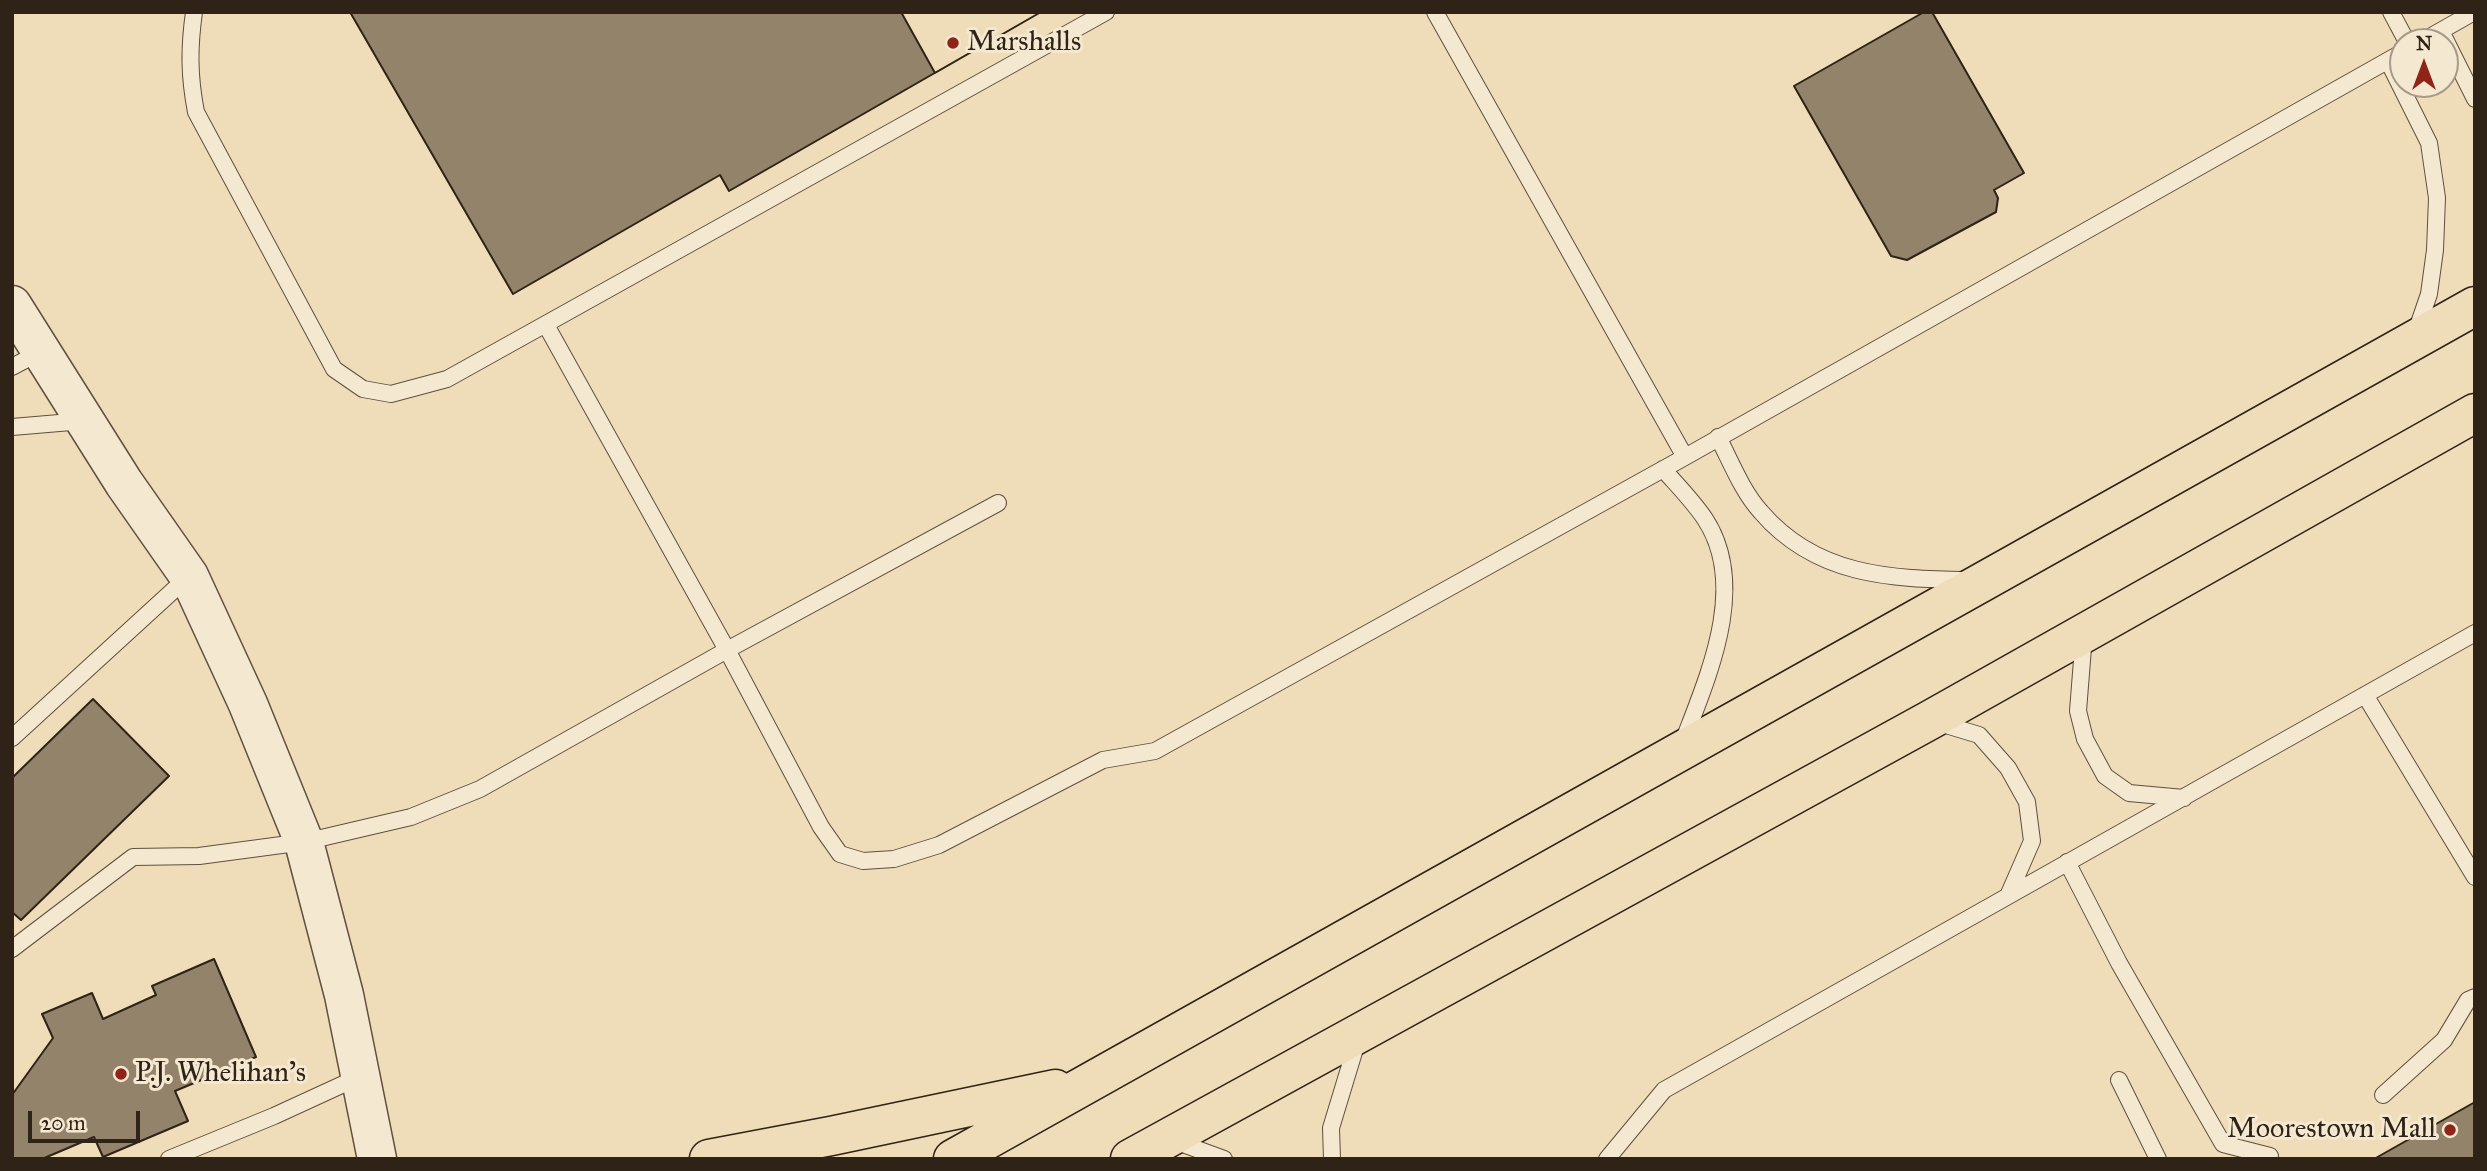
<!DOCTYPE html>
<style>
body{margin:0}
#map{position:relative;width:2487px;height:1171px;overflow:hidden;background:#efdcb8;font-family:"IM FELL Great Primer",serif}
canvas{display:block}
.frame{position:absolute;inset:0;border:14px solid #2f2217;pointer-events:none}
.north{position:absolute;left:2389px;top:28px;width:70px;height:70px;box-sizing:border-box;background:#f5e8d1;border:2px solid #a69987;border-radius:50%;rotate:0deg;font-size:19px;font-weight:700;line-height:28px;text-align:center;color:#2f2217}
.north::after{content:'';display:block;margin:auto;width:24px;height:32px;background:#8f2418;clip-path:polygon(50% 0,100% 100%,50% 72%,0 100%)}
.scale{position:absolute;left:28px;top:1111px;width:112px;height:32px;box-sizing:border-box;border:4px solid #2f2217;border-top:0;padding-left:9px;font-size:21px;line-height:24px;white-space:nowrap;color:#2f2217;-webkit-text-stroke:5px #f5e8d1;paint-order:stroke}
</style>
<div id="map">
<canvas width="2487" height="1171"></canvas>
<div class="frame"></div>
<div class="north">N</div>
<div class="scale">20 m</div>
</div>
<script>
const ctx = document.querySelector('canvas').getContext('2d');
ctx.lineJoin = 'round';
function fill(path, color) {
  ctx.fillStyle = color;
  ctx.fill(path, 'evenodd');
}
function trace(path, color, width, dash) {
  ctx.strokeStyle = color;
  ctx.lineWidth = width;
  ctx.lineCap = dash ? 'butt' : 'round';
  ctx.setLineDash(dash || []);
  ctx.stroke(path);
}
function drawText(font, color, halo, rows, align = 'center') {
  ctx.font = font + ' "IM FELL Great Primer",serif';
  ctx.lineWidth = 6;
  ctx.setLineDash([]);
  ctx.textBaseline = 'middle';
  ctx.strokeStyle = halo;
  ctx.fillStyle = color;
  for (const [text, x, y, turn = 0] of rows) {
    ctx.save();
    ctx.translate(x, y);
    ctx.rotate((+turn || 0) * Math.PI / 180);
    ctx.textAlign = isNaN(turn) ? turn : align;
    if (halo) ctx.strokeText(text, 0, 0);
    ctx.fillText(text, 0, 0);
    ctx.restore();
  }
}
const building = new Path2D(`
 M350,12H1041L729,191L720,175L513,294Z
 M901,12H1041L935,73Z
 M1924,12H1932L2024,173L1994,190L1998,198L1996,212L1907,260L1891,256L1794,86Z
 M93,699L169,776L21,920L12,912V778Z
 M214,959L256,1057L175,1091L188,1121L103,1157L94,1137L42,1159H12V1095L53,1038L42,1014L92,993L103,1019L156,995L152,986Z
 M2475,1102V1159H2374Z`);
const service = new Path2D(`
 M194,12C189,48 189,76 196,112L334,369L363,389L391,394L447,379L1106,12
 M1435,12L1685,457
 M2391,12L2407,42
 M2441,31L2475,99
 M2421,42L2474,12
 M2388,61L2429,143L2437,198L2435,250L2429,294L2416,332
 M546,325L727,650L821,827L840,854L863,861L894,859L939,845L1103,760L1155,751L1685,457L2403,52
 M12,367L42,351
 M12,427L83,421
 M1718,437C1731,462 1742,491 1761,512C1816,576 1890,579 1969,580
 M1663,469C1677,485 1693,501 1705,519C1749,586 1708,676 1683,742
 M2084,635L2078,711L2085,739L2105,776L2129,793L2184,798
 M2365,695L2475,877
 M1936,722L1979,735L2008,768L2027,802L2032,841L2008,896
 M12,738L189,576
 M2067,862L2119,963L2223,1144L2270,1156
 M12,949L133,857L199,856L304,842L411,817L480,789L727,650L998,503
 M2119,1080L2158,1159
 M2383,1095L2444,1040L2468,1000L2475,997
 M1172,1140L1224,1159
 M169,1159L274,1116L361,1076
 M1332,1159L1331,1128L1358,1039
 M1607,1159L1664,1090L2475,633`);
const tertiary = new Path2D(`
 M12,305L124,483L189,576L248,704L304,842L344,995L377,1159`);
const trunk = new Path2D(`
 M709,1159L831,1136L1055,1089
 M953,1159L2475,306
 M1130,1159L1930,720L2475,413`);
const markers = [
 [953,43,7,"#8f2418"],
 [121,1074,7,"#8f2418"],
 [2450,1130,7,"#8f2418"]
];
const poiNames = [
 ["Marshalls",967,43],
 ["P.J. Whelihan's",135,1074],
 ["Moorestown Mall",2436,1130,"right"]
];
fill(building, '#93836b');
trace(building, '#2f2217', 2);
trace(service, '#5f503f', 18);
trace(tertiary, '#5f503f', 41);
trace(trunk, '#2f2217', 41);
trace(service, '#f5e8d1', 16);
trace(tertiary, '#f5e8d1', 38);
trace(trunk, '#efdcb8', 38);
for (const [x, y, r, color] of markers) {
  const dot = new Path2D();
  dot.arc(x, y, r, 0, 2 * Math.PI);
  ctx.fillStyle = color;
  ctx.fill(dot);
  trace(dot, '#f5e8d1', 2.5);
}
drawText('28px', '#2f2217', '#f5e8d1', poiNames, 'left');
</script>
